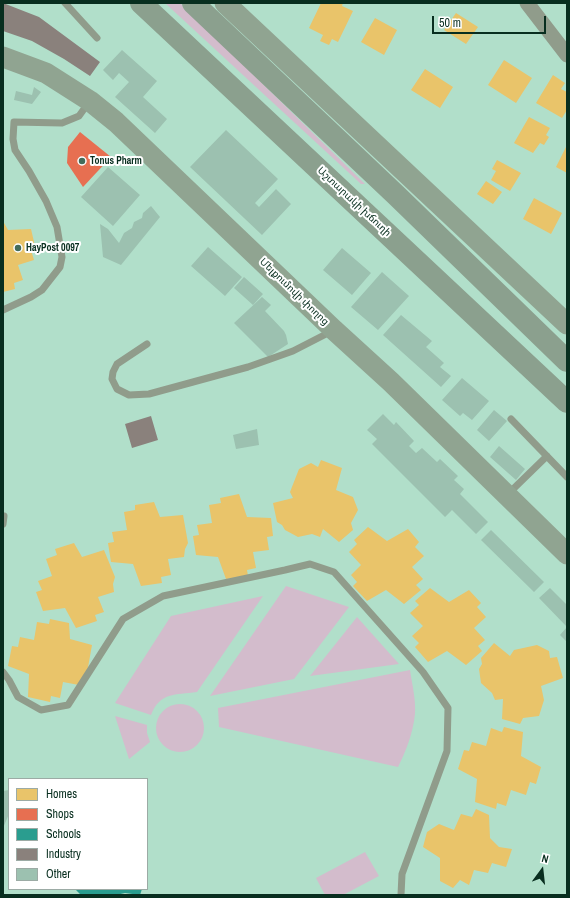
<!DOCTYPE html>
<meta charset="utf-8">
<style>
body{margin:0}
#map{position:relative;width:570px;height:898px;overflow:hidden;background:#b1dfca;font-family:"Archivo Narrow",sans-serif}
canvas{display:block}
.frame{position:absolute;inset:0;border:4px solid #082e1f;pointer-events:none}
.legend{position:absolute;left:8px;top:778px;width:140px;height:112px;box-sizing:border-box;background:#fff;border:1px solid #9caba5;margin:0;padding:5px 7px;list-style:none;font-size:12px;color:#082e1f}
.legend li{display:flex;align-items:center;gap:8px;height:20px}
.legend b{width:20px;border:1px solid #9caba5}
.north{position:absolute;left:522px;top:850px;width:40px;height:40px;-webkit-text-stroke:3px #fff;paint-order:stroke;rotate:15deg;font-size:11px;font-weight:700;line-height:16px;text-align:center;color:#082e1f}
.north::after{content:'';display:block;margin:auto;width:14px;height:18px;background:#082e1f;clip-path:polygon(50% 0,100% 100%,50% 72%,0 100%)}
.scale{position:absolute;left:432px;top:16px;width:114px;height:18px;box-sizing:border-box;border:2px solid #082e1f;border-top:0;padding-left:5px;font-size:12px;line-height:14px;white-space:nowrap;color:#082e1f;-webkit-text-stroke:3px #fff;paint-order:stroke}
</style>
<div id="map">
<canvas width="570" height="898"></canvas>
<div class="frame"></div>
<ul class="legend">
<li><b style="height:11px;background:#e9c46a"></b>Homes</li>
<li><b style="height:11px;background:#e76f51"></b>Shops</li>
<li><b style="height:11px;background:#2a9d8f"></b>Schools</li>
<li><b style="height:11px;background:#8a817c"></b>Industry</li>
<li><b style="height:11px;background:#9cc1b0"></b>Other</li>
</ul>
<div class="north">N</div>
<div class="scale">50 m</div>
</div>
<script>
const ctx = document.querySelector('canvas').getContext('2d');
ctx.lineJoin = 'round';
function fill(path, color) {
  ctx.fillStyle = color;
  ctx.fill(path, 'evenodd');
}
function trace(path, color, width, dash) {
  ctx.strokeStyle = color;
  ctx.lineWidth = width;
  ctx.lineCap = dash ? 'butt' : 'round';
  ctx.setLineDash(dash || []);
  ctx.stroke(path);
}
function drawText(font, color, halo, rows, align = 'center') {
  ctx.font = font + ' "Archivo Narrow","Noto Sans Armenian",sans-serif';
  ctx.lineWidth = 4;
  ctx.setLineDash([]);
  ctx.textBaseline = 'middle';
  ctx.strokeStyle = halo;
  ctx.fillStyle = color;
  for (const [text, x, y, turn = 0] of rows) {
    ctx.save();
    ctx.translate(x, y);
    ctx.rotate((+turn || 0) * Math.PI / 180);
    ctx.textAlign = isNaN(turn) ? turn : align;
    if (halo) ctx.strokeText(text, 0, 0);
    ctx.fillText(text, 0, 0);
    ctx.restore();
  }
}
const green = new Path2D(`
 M165,3H180L365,184H361Z
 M286,586L349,607L294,679L210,696Z
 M263,596L197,692C175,695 160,692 151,715L115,703L171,616Z
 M357,617L399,664L310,676Z
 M410,670C412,684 416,699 415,714C413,733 406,751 398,767L219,727L218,708Z
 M156 728a24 24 0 1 1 48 0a24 24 0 1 1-48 0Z
 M115,716L147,725V733L150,742L129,759Z
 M365,852L379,876L343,895H325L316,878Z`);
const homes = new Path2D(`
 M321,3H343L342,6L353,11L338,42L332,39L329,45L320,41L323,35L309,28Z
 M456,13L478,27L466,44L444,30Z
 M375,18L397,30L384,55L361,42Z
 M504,60L532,78L516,103L488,85Z
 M425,69L453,87L440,108L411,90Z
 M553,75L565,83L561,89L567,92V110L562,118L536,103Z
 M529,117L550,128L546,135L549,137L544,145L540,143L533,153L514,143Z
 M567,145V173L556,167Z
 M497,160L521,173L510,191L491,180L496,171L492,169Z
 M486,181L502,192L493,204L477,194Z
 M534,198L562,213L551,234L523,219Z
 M3,221L8,230L31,229L35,246L30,247L34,260L18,265L23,280L14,283L15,289L3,292Z
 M321,460L342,468L336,490L353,497L358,510L351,523L353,530L339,542L323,529L320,537L312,534L298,537L285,530L282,525L277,522L273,503L293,498L290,492L299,469L311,463L318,467Z
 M239,494L247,517L271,518L273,536L267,537L269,550L253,552L256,568L247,570L248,576L226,579L218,557L196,555L193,536L199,535L197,525L212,523L209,505L221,503L220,498Z
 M154,502L160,517L183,515L188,543L185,549L184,557L168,559L171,575L161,577L162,583L141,586L133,564L111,562L108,543L114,542L112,532L127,530L124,512L135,510V505Z
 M368,527L387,541L408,529L419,542L415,547L424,556L412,567L423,579L416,585L421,590L404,604L386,590L367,601L353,586L357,582L351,575L361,565L349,552L357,544L354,540Z
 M74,543L82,557L104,550L115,577L113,584L114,592L98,597L104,612L95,615L97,621L76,628L65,608L43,611L36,592L42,590L38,581L52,576L46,559L57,555L55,549Z
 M430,588L449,602L469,590L481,603L477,607L486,617L474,628L485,640L478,646L482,651L466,665L447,651L428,662L415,647L419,643L412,636L423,626L410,613L419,605L415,601Z
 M50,619L69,623L70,639L92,645L87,673L79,685L63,682L60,698L51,696L50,702L28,697L29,674L8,666L12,646L18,647L20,637L34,640L37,622L49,624Z
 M494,643L510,656L514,650L537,645L549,651L550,658L557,657L563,678L541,686L544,700L539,716L523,718L520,724L502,719L503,699L495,700L492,693L481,683L479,669L482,664L481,658Z
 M504,727L523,732L521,756L541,767L536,784L530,782L526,795L511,790L506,806L497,803L496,809L475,802L477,779L458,769L464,750L469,751L472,742L486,746L491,728L502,732Z
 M476,809L489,815L490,838L499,847L512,849L506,867L492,863L488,873L474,870L469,885L460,880L453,888L440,881V858L423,847L427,832L439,824L454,830L461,814L472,817Z`);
const shops = new Path2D(`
 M80,132L111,157L83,187L67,163L68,147Z`);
const schools = new Path2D(`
 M77,889H142L140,895L125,893L116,895H81L76,890Z`);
const industry = new Path2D(`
 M3,3L39,17L100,62L90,76L64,59L32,41L3,31Z
 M151,416L158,440L132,448L125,424Z`);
const building = new Path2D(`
 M122,50L157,81L143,97L167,119L155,133L115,97L129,82L119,73L113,80L103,70Z
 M34,87L41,92L32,104L14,100L16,91L32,95Z
 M226,130L278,179L255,203L259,207L276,189L291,204L262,235L190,167Z
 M108,167L140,195L113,226L81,197Z
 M151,206L160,217L121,265L103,257L100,224L108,229L119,243L124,233L132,228L134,222L142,218L143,213Z
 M208,247L242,277L225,296L191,266Z
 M342,248L371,273L352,295L323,270Z
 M382,272L409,296L378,330L351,307Z
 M244,277L263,294L253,305L234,288Z
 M262,297L271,305L265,311L284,331L286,335L288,344L268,357L234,323Z
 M401,315L432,341L426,347L444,363L440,367L451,376L441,387L383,335Z
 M462,378L489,401L472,420L463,413L460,416L442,400Z
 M494,410L507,421L489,441L477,430Z
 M383,414L394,425L396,422L414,441L409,446L416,453L422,448L437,462L440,459L458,476L454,480L464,489L460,494L488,522L476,534L452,510L445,517L372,444L377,439L367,430Z
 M257,429L259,445L236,449L233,435Z
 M499,446L525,469L516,480L490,457Z
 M491,530L544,582L534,592L481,540Z
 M550,588L567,605V627L539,598Z
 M567,627V642L560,635Z
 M9,790V814L3,828V791Z`);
const lane = new Path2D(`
 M65,3L97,38
 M3,310L31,297L42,290L60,267L62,257L57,227L46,201L29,171L15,150L13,139L14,122L62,123L79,116L89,102
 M147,344L117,364L113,372L112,379L117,389L129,395L149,394L248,367L293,351L332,331
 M511,419L567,477
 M508,494L547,456
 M3,524L4,516
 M3,672L9,680L18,697L41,710L68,705L123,619L163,596L285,570L310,564L334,572L423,672L448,708L447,751L402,874L401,895`);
const street = new Path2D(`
 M527,3L567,55`);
const secondary = new Path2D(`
 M225,3L567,324
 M3,57L46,73L90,101L116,122L334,330L391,382L567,554`);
const primary = new Path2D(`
 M141,3L567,402
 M193,3L396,195L567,361`);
const markers = [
 [82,161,4,"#436c5b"],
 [18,248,4,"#436c5b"]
];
const poiNames = [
 ["Tonus Pharm",90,161],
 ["HayPost 0097",26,248]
];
const streetNames = [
 ["Աշտարակի խճուղի",354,202,43],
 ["Մելքումովի փողոց",294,292,44]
];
fill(green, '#d3bccc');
fill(homes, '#e9c46a');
fill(shops, '#e76f51');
fill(schools, '#2a9d8f');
fill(industry, '#8a817c');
fill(building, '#9cc1b0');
trace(lane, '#909c8b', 7);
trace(street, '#909c8b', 15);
trace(secondary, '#90a491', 21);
trace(primary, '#8ba08e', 22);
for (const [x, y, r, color] of markers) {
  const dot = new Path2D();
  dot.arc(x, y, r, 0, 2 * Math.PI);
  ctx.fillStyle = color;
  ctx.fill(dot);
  trace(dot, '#fff', 1.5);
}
drawText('bold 10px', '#082e1f', '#fff', poiNames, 'left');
drawText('10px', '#082e1f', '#fff', streetNames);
</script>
